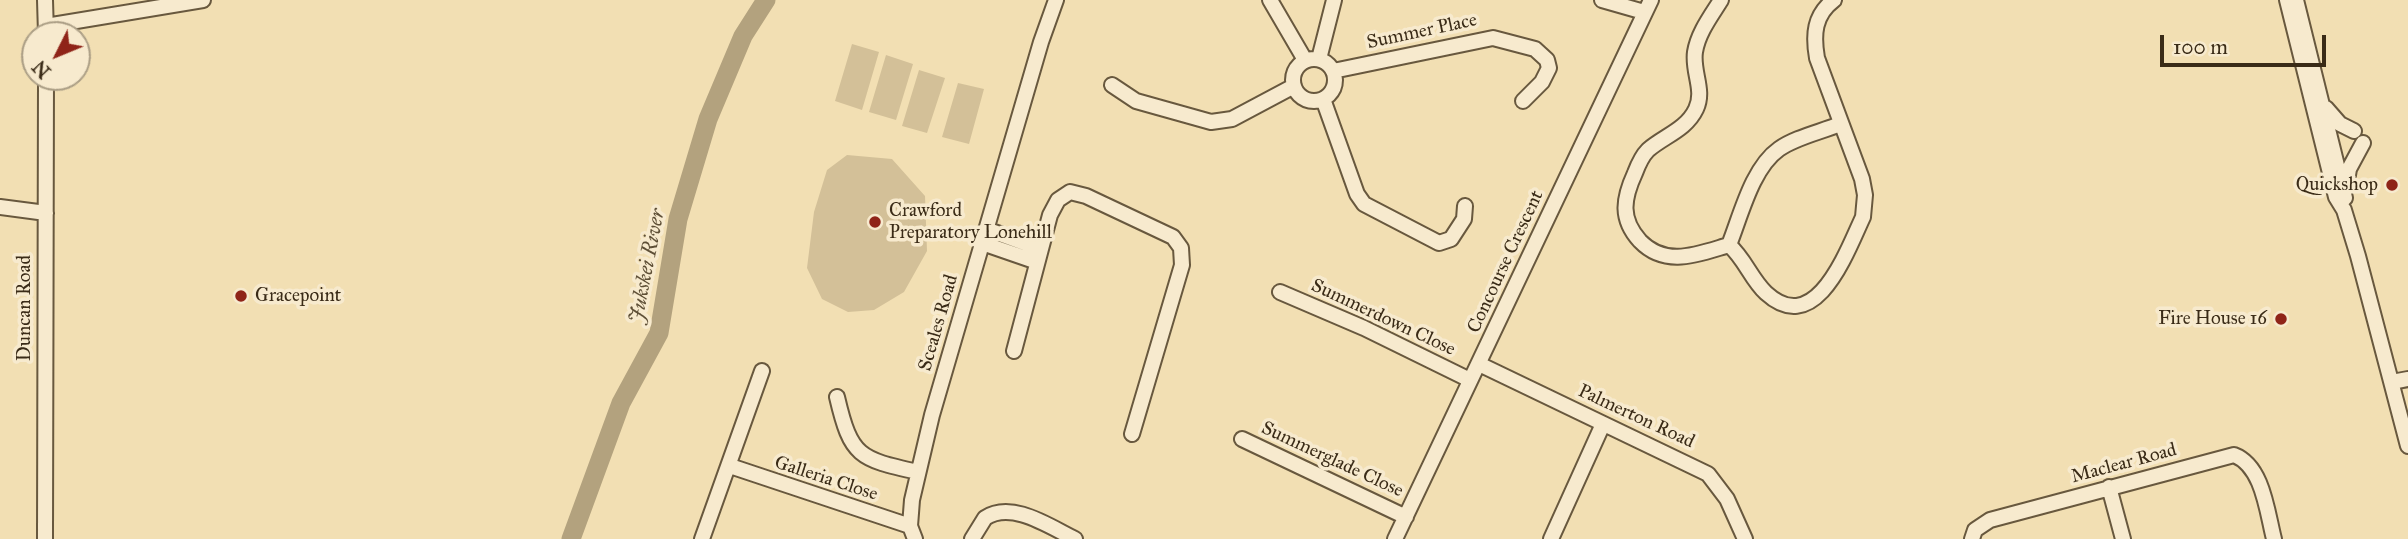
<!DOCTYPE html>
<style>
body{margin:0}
#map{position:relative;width:2408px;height:539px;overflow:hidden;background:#f2dfb3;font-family:"IM FELL Great Primer",serif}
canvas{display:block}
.north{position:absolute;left:21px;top:21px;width:70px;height:70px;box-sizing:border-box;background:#f7eace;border:2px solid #ab9e85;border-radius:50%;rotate:227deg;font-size:19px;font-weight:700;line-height:28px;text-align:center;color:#3a2b17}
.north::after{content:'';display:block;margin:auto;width:24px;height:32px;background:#8f2418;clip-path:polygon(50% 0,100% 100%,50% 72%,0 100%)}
.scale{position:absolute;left:2160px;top:35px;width:166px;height:32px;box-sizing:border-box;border:4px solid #3a2b17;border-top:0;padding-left:9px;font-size:21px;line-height:24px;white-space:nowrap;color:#3a2b17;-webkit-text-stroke:5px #f7eace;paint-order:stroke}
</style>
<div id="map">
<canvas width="2408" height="539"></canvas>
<div class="north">N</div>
<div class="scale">100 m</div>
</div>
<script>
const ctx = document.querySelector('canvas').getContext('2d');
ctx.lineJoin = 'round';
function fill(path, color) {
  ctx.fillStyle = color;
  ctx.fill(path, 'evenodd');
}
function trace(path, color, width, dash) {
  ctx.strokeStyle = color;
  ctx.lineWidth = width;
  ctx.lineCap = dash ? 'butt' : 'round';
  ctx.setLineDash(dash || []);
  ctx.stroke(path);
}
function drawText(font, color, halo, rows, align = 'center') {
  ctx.font = font + ' "IM FELL Great Primer",serif';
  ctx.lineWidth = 7;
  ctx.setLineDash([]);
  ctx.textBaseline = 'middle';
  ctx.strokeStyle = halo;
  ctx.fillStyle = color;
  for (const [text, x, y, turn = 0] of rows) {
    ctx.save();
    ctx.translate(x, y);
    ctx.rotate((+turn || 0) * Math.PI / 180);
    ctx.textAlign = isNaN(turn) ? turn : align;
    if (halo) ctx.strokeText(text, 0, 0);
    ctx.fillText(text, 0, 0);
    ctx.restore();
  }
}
const green = new Path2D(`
 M852,44L879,52L862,110L835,101Z
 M886,55L913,64L896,120L869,112Z
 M919,70L945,78L927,133L902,126Z
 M958,83L984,89L969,144L942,137Z
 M847,155L892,159L925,196L927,251L904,292L874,310L848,312L822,299L807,268L814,212L827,170Z`);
const river = new Path2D(`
 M571,539L621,403L659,333L678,219L708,119L743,36L766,0`);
const minor = new Path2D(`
 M45,0L46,34
 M1270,0L1305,60
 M1602,0L1644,12
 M1721,0C1711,16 1698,33 1695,52C1692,72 1705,90 1696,109C1686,130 1664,136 1648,150C1642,156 1638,165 1635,173C1623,199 1620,219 1640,241C1666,268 1698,254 1729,245C1745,259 1751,279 1766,293C1816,339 1847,251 1863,217L1865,195L1862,179L1817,58C1813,35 1814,15 1834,0
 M2287,0L2336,197L2344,210L2358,256L2408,446
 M2296,0L2345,198
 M46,26L203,0
 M1293 80a21 21 0 1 1 42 0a21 21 0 1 1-42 0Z
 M1319,59L1334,0
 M1333,71L1493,38L1535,49L1547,60L1549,68L1542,82L1523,101
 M1112,85L1136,101L1211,122L1232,119L1294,86
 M1323,99L1357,194L1364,204L1439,243L1451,239L1464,219L1465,206
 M2326,108L2340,124L2354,131
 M2346,187L2349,169L2363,143
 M0,207L46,213
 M986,229L1041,249
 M982,243L1037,262
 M1729,245C1741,215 1752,168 1779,149C1796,137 1821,132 1840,124
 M1280,292L1364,328L1470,380
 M1014,351L1050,215L1058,200L1070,192L1086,196L1173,237L1181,248L1182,265L1132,434
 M1479,364L1708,474L1727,499L1745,539
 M2392,382L2408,379
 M837,397C851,457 859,459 918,472
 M1242,439L1406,517
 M730,466L910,526
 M2109,487L2123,539
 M45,539L46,77
 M702,539L762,371
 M915,539L910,526L912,500L932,415L1041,42L1056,0
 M972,539L985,518C1012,500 1050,527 1075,539
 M1395,539L1651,0
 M1551,539L1603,424
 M1972,539L1975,530L1990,520L2234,455C2263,466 2267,512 2274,539`);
const markers = [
 [2392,185,7,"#8f2418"],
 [875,222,7,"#8f2418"],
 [241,296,7,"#8f2418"],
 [2281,319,7,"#8f2418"]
];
const streetNames = [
 ["Summer Place",1422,32,-12],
 ["Concourse Crescent",1506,262,-65],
 ["Duncan Road",25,308,-90],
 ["Summerdown Close",1383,318,25],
 ["Sceales Road",939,323,-74],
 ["Palmerton Road",1636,417,25],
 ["Summerglade Close",1332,460,25],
 ["Maclear Road",2124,464,-15],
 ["Galleria Close",826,479,18]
];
const poiNames = [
 ["Quickshop",2378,185],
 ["Crawford",889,211,"left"],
 ["Preparatory Lonehill",889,233,"left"],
 ["Gracepoint",255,296,"left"],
 ["Fire House 16",2267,319]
];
const waterNames = [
 ["Jukskei River",648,266,-79]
];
fill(green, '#d3c098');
trace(river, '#b3a27e', 19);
trace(minor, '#68583e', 18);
trace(minor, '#f7eace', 14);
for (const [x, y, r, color] of markers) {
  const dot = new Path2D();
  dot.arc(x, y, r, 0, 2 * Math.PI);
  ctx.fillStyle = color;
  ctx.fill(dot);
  trace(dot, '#f7eace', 2.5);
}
drawText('19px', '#3a2b17', '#f7eace', streetNames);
drawText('19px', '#3a2b17', '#f7eace', poiNames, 'right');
drawText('italic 21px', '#5e4f36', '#f7eace', waterNames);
</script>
